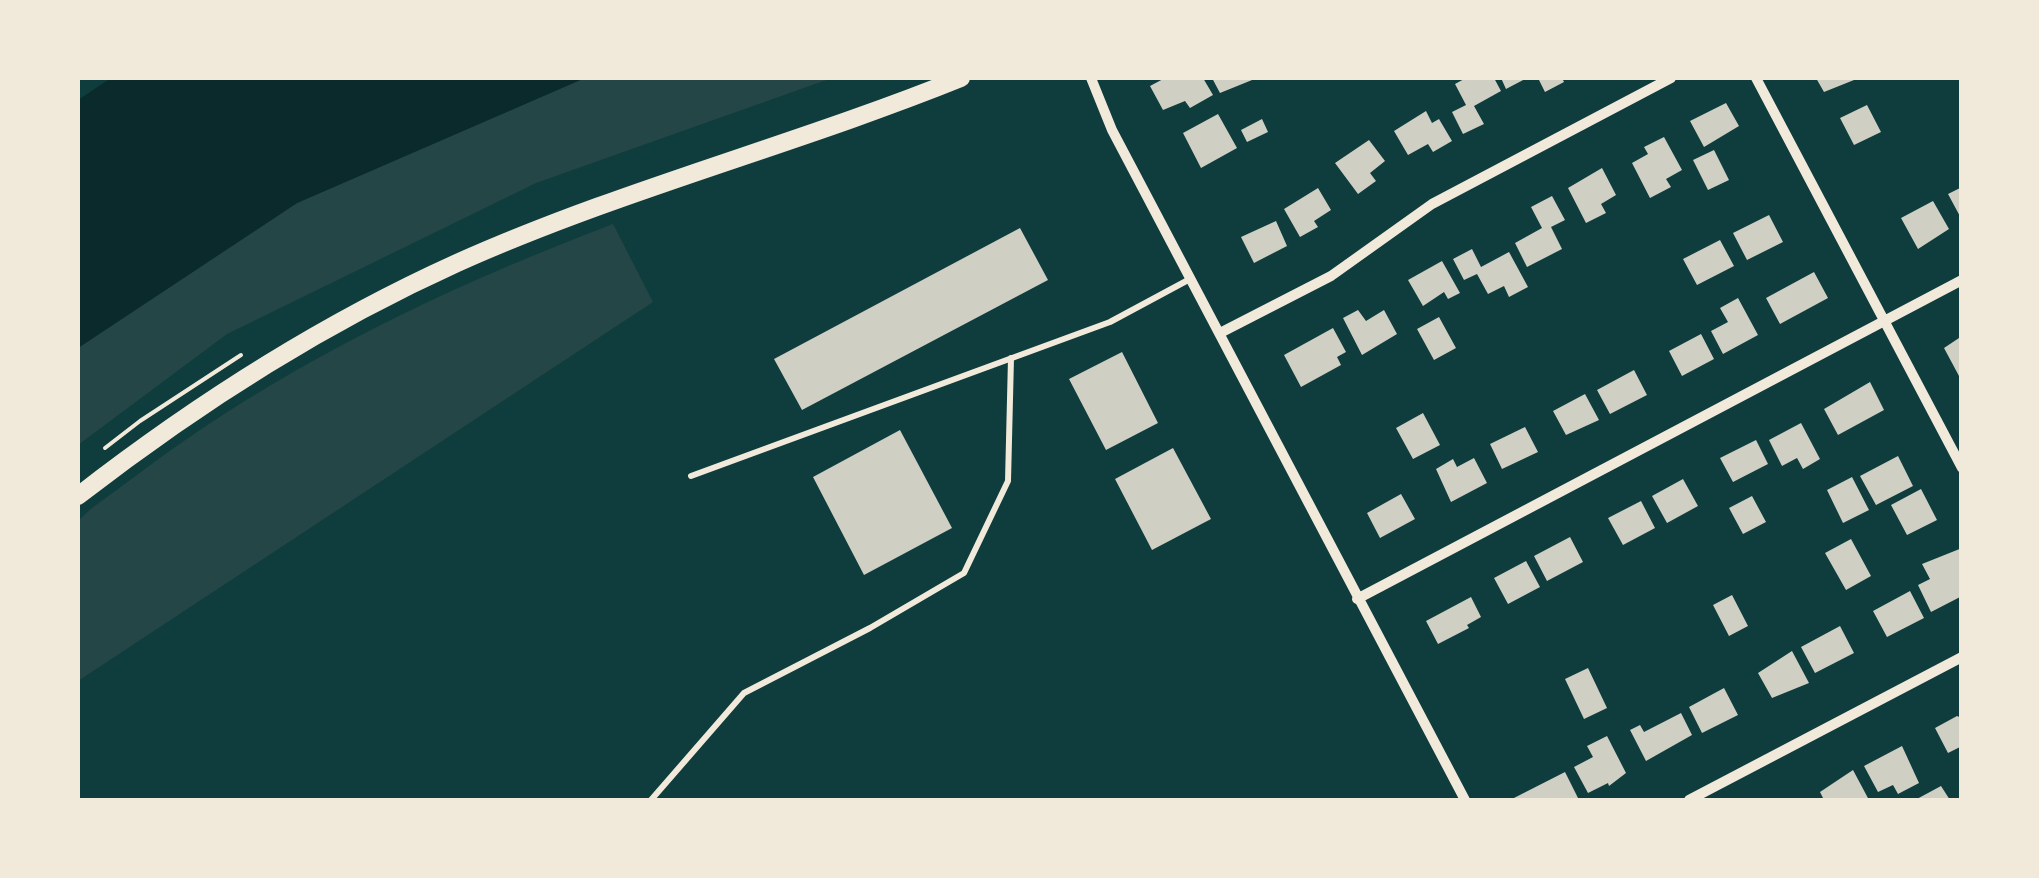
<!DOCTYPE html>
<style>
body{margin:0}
#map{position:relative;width:2039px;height:878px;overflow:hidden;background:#0f3d3e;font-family:"Public Sans",sans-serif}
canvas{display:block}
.frame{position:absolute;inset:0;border:80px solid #f1e9da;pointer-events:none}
</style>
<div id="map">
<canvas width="2039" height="878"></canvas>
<div class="frame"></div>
</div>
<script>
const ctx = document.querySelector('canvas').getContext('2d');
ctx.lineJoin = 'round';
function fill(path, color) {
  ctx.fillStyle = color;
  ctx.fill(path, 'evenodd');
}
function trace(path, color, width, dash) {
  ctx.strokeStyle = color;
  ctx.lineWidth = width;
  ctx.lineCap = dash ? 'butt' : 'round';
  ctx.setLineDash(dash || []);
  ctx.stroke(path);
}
const green = new Path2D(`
 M585,78H832L536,183L227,334L78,445V348L297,203Z
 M613,224L653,302L78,681V521L92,508C127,483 161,456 197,432C326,345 468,279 613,224Z`);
const water = new Path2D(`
 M111,78H585L297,203L78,348V100Z`);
const building = new Path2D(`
 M1165,78H1203L1213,95L1190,108L1185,101L1163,110L1150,86Z
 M1212,78H1257L1220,93Z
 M1466,78H1494L1501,91L1474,106L1484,124L1463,134L1452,112L1466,105L1455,84Z
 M1501,78H1527L1506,89Z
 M1538,78H1562L1564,82L1545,92Z
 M1816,78H1859L1824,92Z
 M1726,103L1739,126L1704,147L1690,121Z
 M1867,105L1881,132L1854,145L1840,118Z
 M1426,111L1432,123L1439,119L1452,141L1433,152L1428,144L1408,155L1394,131Z
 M1218,114L1237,148L1201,168L1183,133Z
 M1262,119L1268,132L1247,142L1241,130Z
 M1664,137L1682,170L1666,179L1671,187L1650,198L1632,163L1648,154L1644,147Z
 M1369,140L1385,161L1370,173L1376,181L1358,194L1335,163Z
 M1714,150L1729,180L1708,190L1693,160Z
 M1602,168L1616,195L1601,204L1606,213L1586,223L1568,188Z
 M1962,187V220L1948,194Z
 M1318,188L1331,210L1314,221L1318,227L1300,237L1284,209Z
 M1552,196L1565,220L1551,227L1562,249L1527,267L1515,243L1542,228L1531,207Z
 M1933,201L1949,229L1918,249L1901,218Z
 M1769,215L1783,242L1747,260L1733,233Z
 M1276,221L1287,246L1254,263L1241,237Z
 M1020,228L1048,280L802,410L774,359Z
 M1720,240L1734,266L1697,285L1683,259Z
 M1472,249L1481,267L1509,252L1528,287L1509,297L1504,286L1488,294L1477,274L1464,280L1453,259Z
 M1442,261L1460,293L1448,299L1444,292L1423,306L1408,280Z
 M1814,272L1828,298L1780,324L1766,298Z
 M1738,298L1758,335L1723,354L1711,331L1728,322L1720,308Z
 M1358,310L1366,321L1384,310L1397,334L1362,355L1343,318Z
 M1439,317L1456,348L1434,360L1417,329Z
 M1333,328L1346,352L1337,357L1341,365L1301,387L1284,355Z
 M1701,334L1714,359L1682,376L1669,351Z
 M1962,336V375L1959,376L1944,348Z
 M1122,352L1158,423L1106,450L1069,379Z
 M1634,370L1647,395L1610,414L1597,390Z
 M1870,382L1884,410L1838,435L1824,409Z
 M1585,394L1599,420L1566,435L1553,411Z
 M1423,413L1440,445L1413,459L1396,428Z
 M1801,423L1820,459L1803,469L1797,458L1782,466L1769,440Z
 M1525,427L1538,452L1502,469L1490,444Z
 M900,430L952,528L864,575L813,477Z
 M1756,440L1768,464L1733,482L1720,458Z
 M1173,448L1211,519L1152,550L1115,479Z
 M1898,456L1913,486L1876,505L1860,476Z
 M1474,458L1487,483L1451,502L1436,469L1453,459L1457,467Z
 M1852,477L1869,510L1843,523L1827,490Z
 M1683,479L1698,506L1667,523L1652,496Z
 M1921,489L1937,520L1907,535L1891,505Z
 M1401,494L1415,519L1380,538L1367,513Z
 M1752,496L1766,522L1743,534L1729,508Z
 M1641,501L1655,528L1623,545L1608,518Z
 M1570,537L1583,562L1547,581L1534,556Z
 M1851,539L1871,576L1846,590L1825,553Z
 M1962,548V596L1931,612L1918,585L1930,579L1922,564Z
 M1526,561L1540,587L1508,604L1494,578Z
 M1910,591L1924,618L1887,637L1873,611Z
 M1732,595L1748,626L1729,636L1713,605Z
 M1471,597L1481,617L1467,625L1469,628L1438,644L1426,621Z
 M1840,626L1854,653L1815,673L1801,647Z
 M1792,651L1809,683L1772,698L1758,673Z
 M1588,668L1607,708L1584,719L1565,679Z
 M1724,688L1738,715L1702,733L1689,707Z
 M1681,713L1692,735L1646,761L1630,730L1640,725L1644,732Z
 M1957,716L1962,718V746L1948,753L1935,728Z
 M1607,736L1626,773L1609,786L1608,783L1588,793L1574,767L1593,757L1587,746Z
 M1902,746L1919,783L1898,794L1893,785L1878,792L1864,766Z
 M1853,770L1869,800H1824L1820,792Z
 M1565,772L1578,798L1572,800H1510Z
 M1941,786L1950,800H1915Z`);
const path = new Path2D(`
 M105,448L140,421L241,355`);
const service = new Path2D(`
 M691,476L1110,322L1190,279
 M651,800L744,693L870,628L964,573L1008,481L1011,358`);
const minor = new Path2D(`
 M1091,78L1112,130L1465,800
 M1756,78L1962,468
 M1220,333L1331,276L1432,204L1671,78
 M1357,599L1962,280
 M1689,800L1962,657`);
const tertiary = new Path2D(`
 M78,496C194,406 322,324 457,263C620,190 795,145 961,78`);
fill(green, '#244646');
fill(water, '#0a2a2b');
fill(building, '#cfcfc3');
trace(path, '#f1e9da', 4);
trace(service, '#f1e9da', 6);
trace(minor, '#f1e9da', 10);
trace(tertiary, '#f1e9da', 18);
</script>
